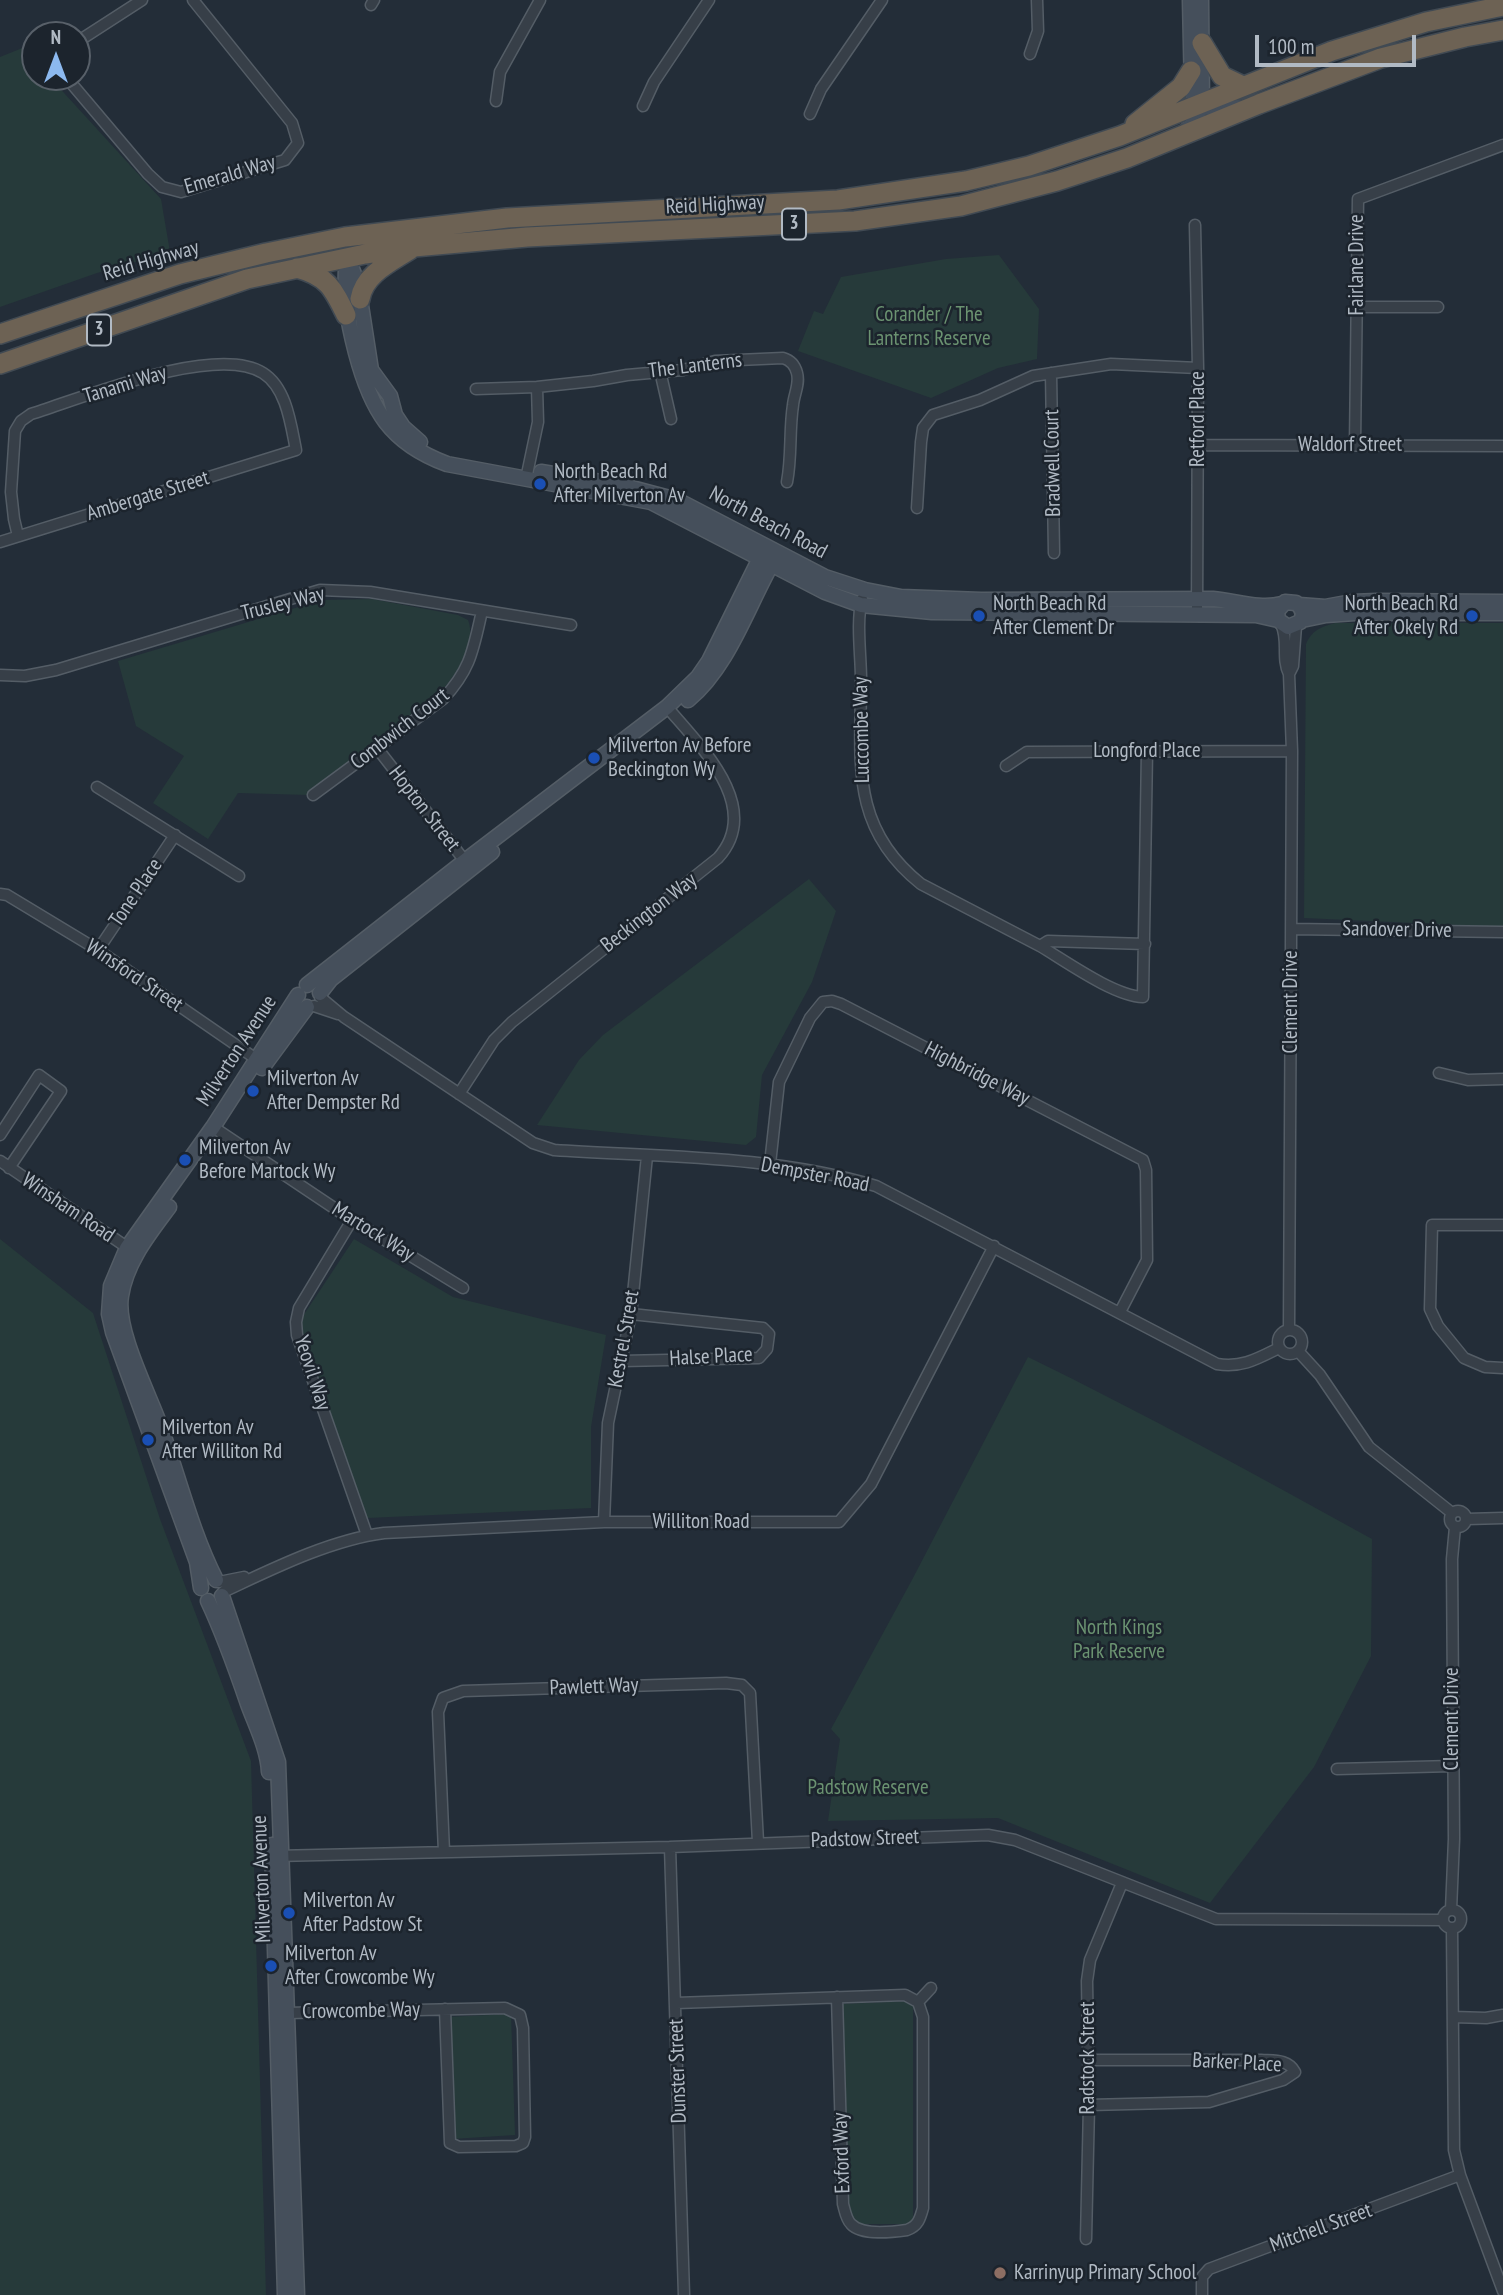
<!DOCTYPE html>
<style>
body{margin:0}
#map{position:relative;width:1503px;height:2295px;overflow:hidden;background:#232d38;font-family:"PT Sans Narrow",sans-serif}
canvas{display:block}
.north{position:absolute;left:21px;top:21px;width:70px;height:70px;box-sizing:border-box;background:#1c242d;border:2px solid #586069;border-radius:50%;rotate:0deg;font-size:19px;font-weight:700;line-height:28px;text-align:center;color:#b1bac4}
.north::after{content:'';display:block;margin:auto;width:24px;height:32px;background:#8cb9ef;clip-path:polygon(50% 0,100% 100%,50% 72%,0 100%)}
.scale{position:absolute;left:1255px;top:35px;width:161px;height:32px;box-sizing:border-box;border:4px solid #b1bac4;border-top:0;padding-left:9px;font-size:21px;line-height:24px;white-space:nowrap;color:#b1bac4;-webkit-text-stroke:5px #1c242d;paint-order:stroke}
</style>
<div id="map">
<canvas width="1503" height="2295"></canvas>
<div class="north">N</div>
<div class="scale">100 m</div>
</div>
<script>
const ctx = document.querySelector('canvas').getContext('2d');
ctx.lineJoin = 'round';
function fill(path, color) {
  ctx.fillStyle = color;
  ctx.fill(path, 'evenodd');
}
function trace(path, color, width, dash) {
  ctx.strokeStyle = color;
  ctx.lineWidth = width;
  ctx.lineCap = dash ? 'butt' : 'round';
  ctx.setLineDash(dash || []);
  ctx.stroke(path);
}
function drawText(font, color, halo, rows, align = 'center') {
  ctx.font = font + ' "PT Sans Narrow",sans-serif';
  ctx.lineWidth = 5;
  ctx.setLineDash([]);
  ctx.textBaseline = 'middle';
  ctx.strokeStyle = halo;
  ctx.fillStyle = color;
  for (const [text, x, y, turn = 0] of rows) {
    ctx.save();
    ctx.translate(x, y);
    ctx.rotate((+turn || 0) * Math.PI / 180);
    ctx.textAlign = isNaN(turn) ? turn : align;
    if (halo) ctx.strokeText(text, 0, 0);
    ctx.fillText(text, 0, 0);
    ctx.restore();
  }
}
const green = new Path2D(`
 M35,43V77H54V82L161,199L170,252L97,273L0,307V57Z
 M999,255L1039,309L1037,359L998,368L931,398L798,351L814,311L823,314L841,277L946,259Z
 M372,599L458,615L468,620C477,641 456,676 442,690L308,795L238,793L208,839L153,803L184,756L136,726L118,661L322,600Z
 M1335,623H1503V927L1304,918L1306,644C1312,630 1321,627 1335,623Z
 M809,879L836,911L812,982L762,1075L756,1137L746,1145L537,1125L579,1060L603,1035Z
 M0,1239L93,1313L160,1519L251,1761L266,2295H0Z
 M354,1239L453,1297L606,1335L591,1427V1508L367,1518L299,1322Z
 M1028,1357C1145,1414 1258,1476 1372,1539L1371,1656L1314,1767L1210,1903L998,1818L828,1821L840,1739L831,1729L913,1578Z
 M913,2001V2224H844L839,2004Z
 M511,2014L515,2135L452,2139L446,2017Z`);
const street = new Path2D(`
 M371,5L374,0
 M77,42L142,0
 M1030,54L1038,31L1037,0
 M66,77L148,174L162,187L181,192L285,160L298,143L292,123L193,0
 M496,101L500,72L540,0
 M643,106L654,82L709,0
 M810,114L821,89L882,0
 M1195,225L1198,368L1197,614
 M1357,307H1438
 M660,371L671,419
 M1051,373L1054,553
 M476,389L537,387L593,381L627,375L683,370L715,361L783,358C790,360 795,365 797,373C800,384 794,394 793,405C789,431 792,456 787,482
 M1198,445L1503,446
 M1355,445L1358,199L1503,145
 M526,479L538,422L537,387
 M917,508L921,442L923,428L933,415L980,400L1033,376L1111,364L1198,368
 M0,542L296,450C291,426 287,388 263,373C216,343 82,398 31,414L21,421L15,431L11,492L14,519L18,536
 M862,599C856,621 861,656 861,679C861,761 849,827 921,884L1040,946L1048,941L1145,944
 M1281,624C1289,640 1281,658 1289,674
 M0,675L25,676L56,670L320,590L370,592L571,625
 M377,748L468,865
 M1006,766L1027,752L1292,751
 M97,787L239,876
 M313,795L443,699C471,669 473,650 482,611
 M0,894L7,895L98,950L262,1063
 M1291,929L1503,932
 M1040,946C1067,962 1114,996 1143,997L1147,751
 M98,950L175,835
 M320,997L344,1017L533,1143L554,1150C661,1157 773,1155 876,1186L1217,1364C1242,1368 1257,1359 1279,1348
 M314,1006L338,1014
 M1439,1073L1468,1080L1503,1079
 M459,1094L494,1040L512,1022L718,858C764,807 700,746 667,707
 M213,1127L352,1220L463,1288
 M0,1135L39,1075L61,1091L9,1168
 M0,1161L131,1250
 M770,1164L779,1082L810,1018L823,1002L832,1001L841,1004L1143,1160L1146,1170L1147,1260L1120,1312
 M352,1220L299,1308L296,1322L297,1335L367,1535
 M1503,1225H1432L1430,1309L1438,1326L1464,1358L1485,1367L1503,1368
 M1289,1329L1292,751L1289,674L1293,666L1296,626
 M1278 1342a12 12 0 1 1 24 0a12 12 0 1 1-24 0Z
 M1298,1351L1320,1375L1369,1447L1452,1513
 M622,1361L759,1358L767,1349L769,1334L763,1328L631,1314
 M1450 1519a8 8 0 1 1 16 0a8 8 0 1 1-16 0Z
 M1467,1519L1503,1518
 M604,1522L608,1423L631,1314L647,1156
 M219,1582L244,1577
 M223,1592C272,1569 330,1540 384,1533L604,1522H839L871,1484L994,1246
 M1337,1769L1452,1766
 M670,1847L684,2295
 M444,1852L438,1712L443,1698L463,1691L726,1683L742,1685L750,1693L758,1842
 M275,1856L670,1847L988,1835L1015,1840L1216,1919L1443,1920
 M1451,1910L1454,1839L1452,1559L1455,1527
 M1443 1919a9 9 0 1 1 18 0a9 9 0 1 1-18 0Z
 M1452,1928L1454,2150L1460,2175L1503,2291
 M918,2002L931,1988
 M676,2003L905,1995L918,2002L923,2017V2208C920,2219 918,2226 907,2230C893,2232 862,2236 851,2224C846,2219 845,2211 843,2204L837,1997
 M279,2013H287L505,2008L520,2015L523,2028L525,2137L523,2143L516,2146L459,2147L450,2143L445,2009
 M1453,2017L1486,2018L1503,2015
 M1089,2060H1261C1274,2061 1288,2059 1295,2072L1283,2080L1209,2102L1089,2105
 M1086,2239L1089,2105L1087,1981L1090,1960L1122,1883
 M1202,2295V2277L1209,2269L1460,2175`);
const secondary = new Path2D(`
 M1190,0L1192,92C1202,112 1217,111 1237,107
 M1184,133L1197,118L1202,103L1201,0
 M347,258C343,295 347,318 356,353C371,410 390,443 447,464L651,502L825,592L861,605L932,612L1256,615L1278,620L1288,627L1300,622C1305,615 1303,608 1296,603L1285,602L1277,611L1278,620
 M348,259L354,274L360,299L371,370L390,396L395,415L403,427L420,442
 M541,472L624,486L677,500L825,577L865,590L901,597L981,600L1213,599C1236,601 1260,610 1282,604
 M1299,605L1325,607L1352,602L1377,601L1503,602
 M1302,620L1326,615L1355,613H1503
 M688,700C730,665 748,604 775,558
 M307,985L465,861L667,707L698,677L709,661L763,552
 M320,993L331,979L492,852
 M262,1068L307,1007
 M169,1207C149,1234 126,1262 121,1296C115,1330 149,1394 161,1428C179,1479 192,1533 216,1580
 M201,1588L197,1562L113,1332L109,1314L111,1286L127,1248L213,1127L298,995
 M222,1596L278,1762L297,2295
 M208,1601C224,1635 236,1669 248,1704C256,1726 268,1749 269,1772
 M272,1845L285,2295`);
const highway = new Path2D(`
 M1202,43L1222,76L1243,86
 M1135,124L1181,87L1191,71
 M297,268C327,276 333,288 346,315
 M360,299C364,274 391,262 411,249
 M0,334L180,274L266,253L345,237L507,218L838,200L966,181L1029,166L1120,136L1332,51L1426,22L1503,6
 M0,364L247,279L365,254L414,247L527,237L855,221L961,206L1057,181L1127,158L1259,104L1381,58L1465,37L1503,30`);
const markers = [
 [540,484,7,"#1a4fb4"],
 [979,616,7,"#1a4fb4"],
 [1472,616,7,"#1a4fb4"],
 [594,758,7,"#1a4fb4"],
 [253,1091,7,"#1a4fb4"],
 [185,1160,7,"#1a4fb4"],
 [148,1440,7,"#1a4fb4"],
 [289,1913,7,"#1a4fb4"],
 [271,1966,7,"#1a4fb4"],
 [1000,2273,7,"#8d6e63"]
];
const shields = [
 [794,224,24],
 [99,330,24]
];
const shieldNames = [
 ["3",794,224],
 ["3",99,330]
];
const streetNames = [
 ["Emerald Way",230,175,-16],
 ["Reid Highway",715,205,-3],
 ["Reid Highway",151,261,-16],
 ["Fairlane Drive",1357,265,-90],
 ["The Lanterns",695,366,-7],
 ["Tanami Way",125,385,-17],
 ["Retford Place",1198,419,-90],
 ["Waldorf Street",1350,445],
 ["Bradwell Court",1053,463,-91],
 ["Ambergate Street",148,496,-17],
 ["North Beach Road",768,523,28],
 ["Trusley Way",283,604,-14],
 ["Combwich Court",400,729,-38],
 ["Luccombe Way",862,730,-91],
 ["Longford Place",1147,751],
 ["Hopton Street",424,809,52],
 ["Tone Place",136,893,-56],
 ["Beckington Way",649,913,-38],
 ["Sandover Drive",1397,930,1],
 ["Winsford Street",134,976,34],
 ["Clement Drive",1291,1002,-90],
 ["Milverton Avenue",237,1051,-57],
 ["Highbridge Way",977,1074,27],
 ["Dempster Road",815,1175,11],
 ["Winsham Road",68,1208,34],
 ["Martock Way",373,1232,32],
 ["Kestrel Street",624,1339,-80],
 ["Halse Place",711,1357,-3],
 ["Yeovil Way",312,1373,72],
 ["Williton Road",701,1522],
 ["Pawlett Way",594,1687,-2],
 ["Clement Drive",1452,1719,-90],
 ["Padstow Street",865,1839,-2],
 ["Milverton Avenue",262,1879,-92],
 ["Crowcombe Way",361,2011,-1],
 ["Radstock Street",1088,2058,-90],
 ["Barker Place",1237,2063,3],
 ["Dunster Street",678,2071,-92],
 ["Exford Way",842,2153,-92],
 ["Mitchell Street",1321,2228,-20]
];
const parkNames = [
 ["Corander / The",929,315],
 ["Lanterns Reserve",929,339],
 ["North Kings",1119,1628],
 ["Park Reserve",1119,1652],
 ["Padstow Reserve",868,1788]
];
const poiNames = [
 ["North Beach Rd",554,472],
 ["After Milverton Av",554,496],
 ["North Beach Rd",993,604],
 ["After Clement Dr",993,628],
 ["North Beach Rd",1458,604,"right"],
 ["After Okely Rd",1458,628,"right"],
 ["Milverton Av Before",608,746],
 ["Beckington Wy",608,770],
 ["Milverton Av",267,1079],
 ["After Dempster Rd",267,1103],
 ["Milverton Av",199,1148],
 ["Before Martock Wy",199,1172],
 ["Milverton Av",162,1428],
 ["After Williton Rd",162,1452],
 ["Milverton Av",303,1901],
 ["After Padstow St",303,1925],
 ["Milverton Av",285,1954],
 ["After Crowcombe Wy",285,1978],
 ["Karrinyup Primary School",1014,2273]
];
fill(green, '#263a3a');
trace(street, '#545d66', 13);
trace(secondary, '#545d66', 17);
trace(highway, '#414a53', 22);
trace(street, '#373f48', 10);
trace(secondary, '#454f5b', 14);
trace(highway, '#6d6254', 19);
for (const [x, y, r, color] of markers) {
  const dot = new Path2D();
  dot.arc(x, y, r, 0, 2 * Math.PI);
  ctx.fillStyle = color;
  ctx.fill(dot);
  trace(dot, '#1c242d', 2.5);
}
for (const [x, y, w] of shields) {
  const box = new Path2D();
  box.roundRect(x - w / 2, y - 15.5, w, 31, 5);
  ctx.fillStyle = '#1c242d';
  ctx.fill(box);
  trace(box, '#b1bac4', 2);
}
drawText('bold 19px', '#b1bac4', null, shieldNames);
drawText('21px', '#b1bac4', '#1c242d', streetNames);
drawText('21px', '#6b9371', '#1c242d', parkNames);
drawText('21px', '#b1bac4', '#1c242d', poiNames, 'left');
</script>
